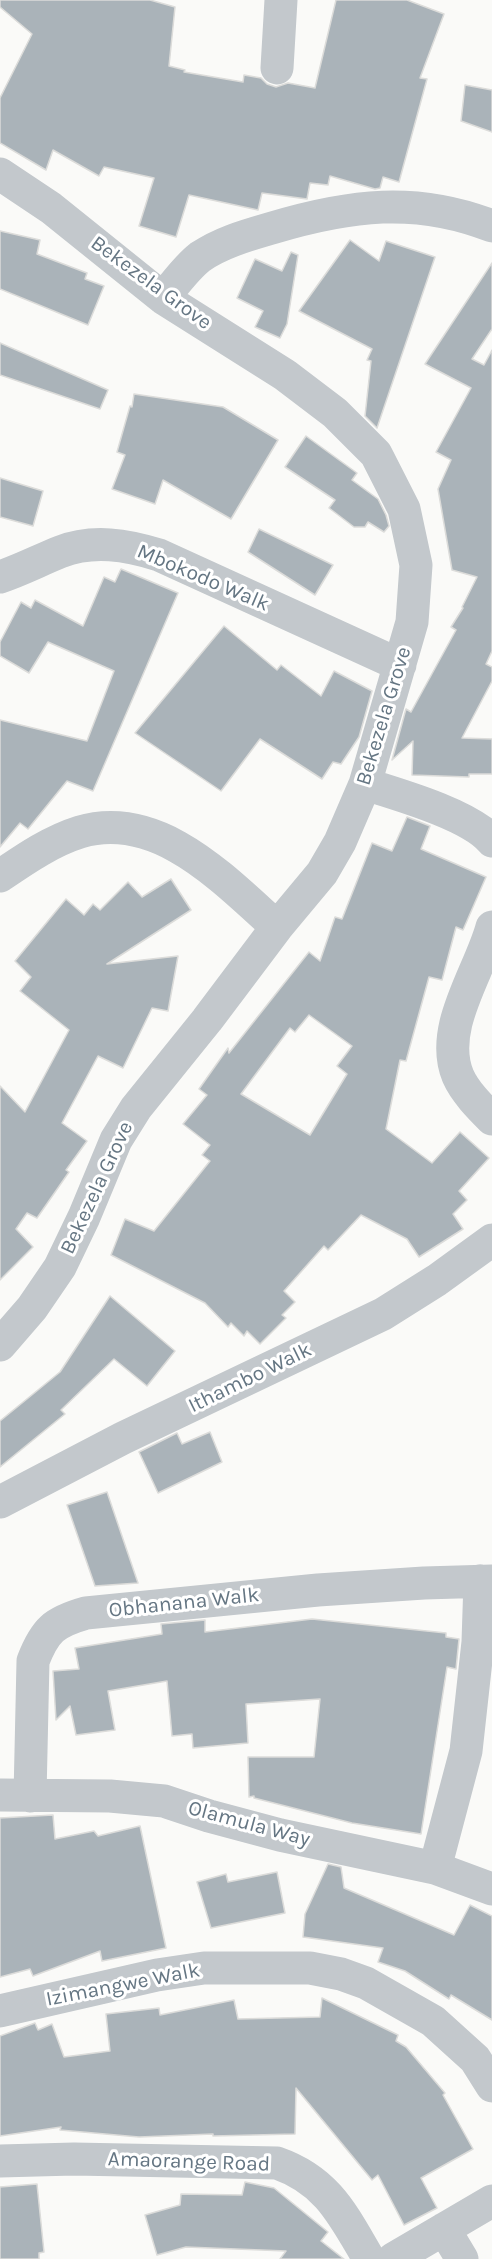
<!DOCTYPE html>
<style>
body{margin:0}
canvas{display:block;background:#fafaf8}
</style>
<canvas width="492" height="2259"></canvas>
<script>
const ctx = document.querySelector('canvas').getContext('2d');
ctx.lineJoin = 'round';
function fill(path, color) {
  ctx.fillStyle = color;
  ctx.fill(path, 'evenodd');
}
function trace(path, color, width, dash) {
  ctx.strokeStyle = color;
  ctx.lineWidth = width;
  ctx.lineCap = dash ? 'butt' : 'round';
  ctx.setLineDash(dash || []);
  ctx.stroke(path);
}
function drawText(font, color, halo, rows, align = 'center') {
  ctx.font = font + ' Karla,sans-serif';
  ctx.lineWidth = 6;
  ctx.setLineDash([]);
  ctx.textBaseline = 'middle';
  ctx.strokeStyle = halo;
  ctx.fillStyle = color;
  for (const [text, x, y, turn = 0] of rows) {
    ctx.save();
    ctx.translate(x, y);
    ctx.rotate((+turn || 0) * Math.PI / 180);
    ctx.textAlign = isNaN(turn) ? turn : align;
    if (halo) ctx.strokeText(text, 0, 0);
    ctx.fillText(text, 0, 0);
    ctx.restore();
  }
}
const building = new Path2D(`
 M0,0H150L175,7L169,66L185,70L184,72L243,82L244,75L261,78L267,84L276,87L288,83L315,88L336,0H407L444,14L420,78L427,79L399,182L383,177L380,188L375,189L330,176L328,185L310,183L307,199L262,193L258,210L189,195L176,237L139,226L154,178L104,167L99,176L53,150L46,170L0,143V98L32,34L0,7Z
 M465,85L492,90V132L461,121Z
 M0,231L40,240L37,254L87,273L85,279L104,286L88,325L0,289Z
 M350,240L379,261L386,241L435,257L377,428L365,416L371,361L367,360L372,349L299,311Z
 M291,252L298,255L287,324L280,338L255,327L263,311L237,298L255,259L282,271Z
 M492,263V329L472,359L484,365L492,350V651L486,664L492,667V681L462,738L492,739V774H469V777L412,775L413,741L392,760L406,709L411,712L456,630L451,627L463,608L462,607L477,577L452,570L438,489L451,460L436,452L471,388L425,364Z
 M0,343L108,390L100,409L0,375Z
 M134,394L223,407L278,440L231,519L163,480L155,504L112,489L125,455L117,452L130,406L132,407Z
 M306,436L357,473L352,480L378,499L386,515L389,526L384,532L368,522L365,527H354L329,508L335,500L285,467Z
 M0,478L43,491L33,526L0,517Z
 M259,529L333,565L315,595L248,552Z
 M121,569L178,593L93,791L67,781L28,829L20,823L0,847V720L87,741L114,671L48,642L29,673L0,656V642L21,602L31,608L35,600L83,626L104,577L115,582Z
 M224,626L277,670L281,665L321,696L334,671L372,691L359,737L341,764L333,762L322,779L260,739L221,791L135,733Z
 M407,817L430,826L421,849L486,877L463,930L456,927L442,980L429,977L406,1061L400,1060L386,1129L432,1163L460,1132L489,1158L459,1191L467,1200L453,1214L463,1229L419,1257L407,1239L361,1215L328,1250L324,1246L284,1291L295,1302L282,1315L286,1318L260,1344L247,1331L244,1336L231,1323L228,1327L205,1303L111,1255L125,1219L154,1231L210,1161L202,1155L210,1145L183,1124L207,1095L199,1089L228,1048L229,1053L309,952L320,961L335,917L342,919L372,843L392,851ZM309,1015L352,1046L337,1066L347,1074L310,1135L241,1094L290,1028L295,1032Z
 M171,879L191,910L107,964L178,956L168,1011L152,1008L123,1068L98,1056L62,1123L87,1141L66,1170L69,1172L37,1218L27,1213L16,1229L33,1247L0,1280V1086L25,1112L69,1030L20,991L31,977L15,961L66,899L84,915L93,904L100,910L128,882L142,897Z
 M110,1296L175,1351L147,1386L114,1359L61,1410L65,1414L0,1467V1421L60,1372Z
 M210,1432L222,1462L158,1493L139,1452L177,1433L182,1444Z
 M107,1492L138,1583L95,1586L67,1505Z
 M312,1619L446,1633V1637L459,1639L456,1669L447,1667L421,1834L352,1823L254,1798V1796L249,1797L248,1757H314L320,1699L246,1704L248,1743L193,1748L192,1734L172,1736L167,1681L108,1691L115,1730L76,1735L70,1706L56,1720L53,1671L79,1669L75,1648L162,1634L161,1624L205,1620V1632Z
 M53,1815L55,1839L94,1831L98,1836L140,1826L166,1948L102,1961L100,1951L33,1976L30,1969L0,1977V1818Z
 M328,1864L341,1867L344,1888L454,1935L470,1905L492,1916V2020L451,1995L449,1999L405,1971L378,1962L383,1948L303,1937L305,1914Z
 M277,1872L285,1913L211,1928L197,1882L226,1874L228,1882Z
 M322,1998L398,2035L396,2041L406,2047L445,2093L443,2095L473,2149L421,2178L437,2208L404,2225L378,2175L372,2180L296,2088L295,2134L213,2136V2134L139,2137L60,2130L61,2127L0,2136V2036L35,2023L38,2030L52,2024L64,2057L110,2051L106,2014L159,2008L160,2015L234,2000L238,2019L320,2017Z
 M245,2182L274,2188L328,2232L321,2241L344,2259H280L286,2251L186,2247L157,2255L145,2215L180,2205L181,2194L242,2195Z
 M37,2184L44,2252L39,2253V2259H0V2187Z`);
const minor = new Path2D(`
 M277,68L281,0
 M0,174L51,208L163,298L285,375L335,413L376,454L404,509L416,565L412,622L365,784L340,842L322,873L277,927L207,1020L136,1108L116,1140L84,1217L60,1267L32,1308L0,1345
 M163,298C175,284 186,268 200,257C222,242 248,235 272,228C349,205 416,196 492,226
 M0,577C21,570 40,560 60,552C93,539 127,545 159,555L400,665
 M365,784C397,794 471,815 492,841
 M0,876C25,859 51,841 80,832C159,809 224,880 277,927
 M492,927C480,972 438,1028 458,1076C465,1092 480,1107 492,1119
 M0,1502L123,1438L383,1314L437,1280L492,1240
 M0,1795L110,1796L164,1801L209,1816L280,1835L435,1868L492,1889
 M30,1796L33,1661C45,1630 54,1622 86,1613L318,1590L424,1583L492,1581
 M435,1868L466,1751L478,1642L480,1581
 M0,2011L157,1975L204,1968H310L341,1974L366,1983L433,2021L475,2059L492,2086
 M0,2161L74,2159L277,2163C328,2181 343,2215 369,2259
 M444,2229L462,2259
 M393,2259L492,2201`);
const streetNames = [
 ["Bekezela Grove",151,283,36],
 ["Mbokodo Walk",203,578,23],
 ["Bekezela Grove",384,716,-73],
 ["Bekezela Grove",97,1188,-65],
 ["Ithambo Walk",250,1378,-26],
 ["Obhanana Walk",184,1603,-6],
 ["Olamula Way",249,1824,15],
 ["Izimangwe Walk",123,1985,-11],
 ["Amaorange Road",189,2162,2]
];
fill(building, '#aab3b9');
trace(building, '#dcdcda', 1.5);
trace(minor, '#c3c8cc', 33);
drawText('21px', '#657683', '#fff', streetNames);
</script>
